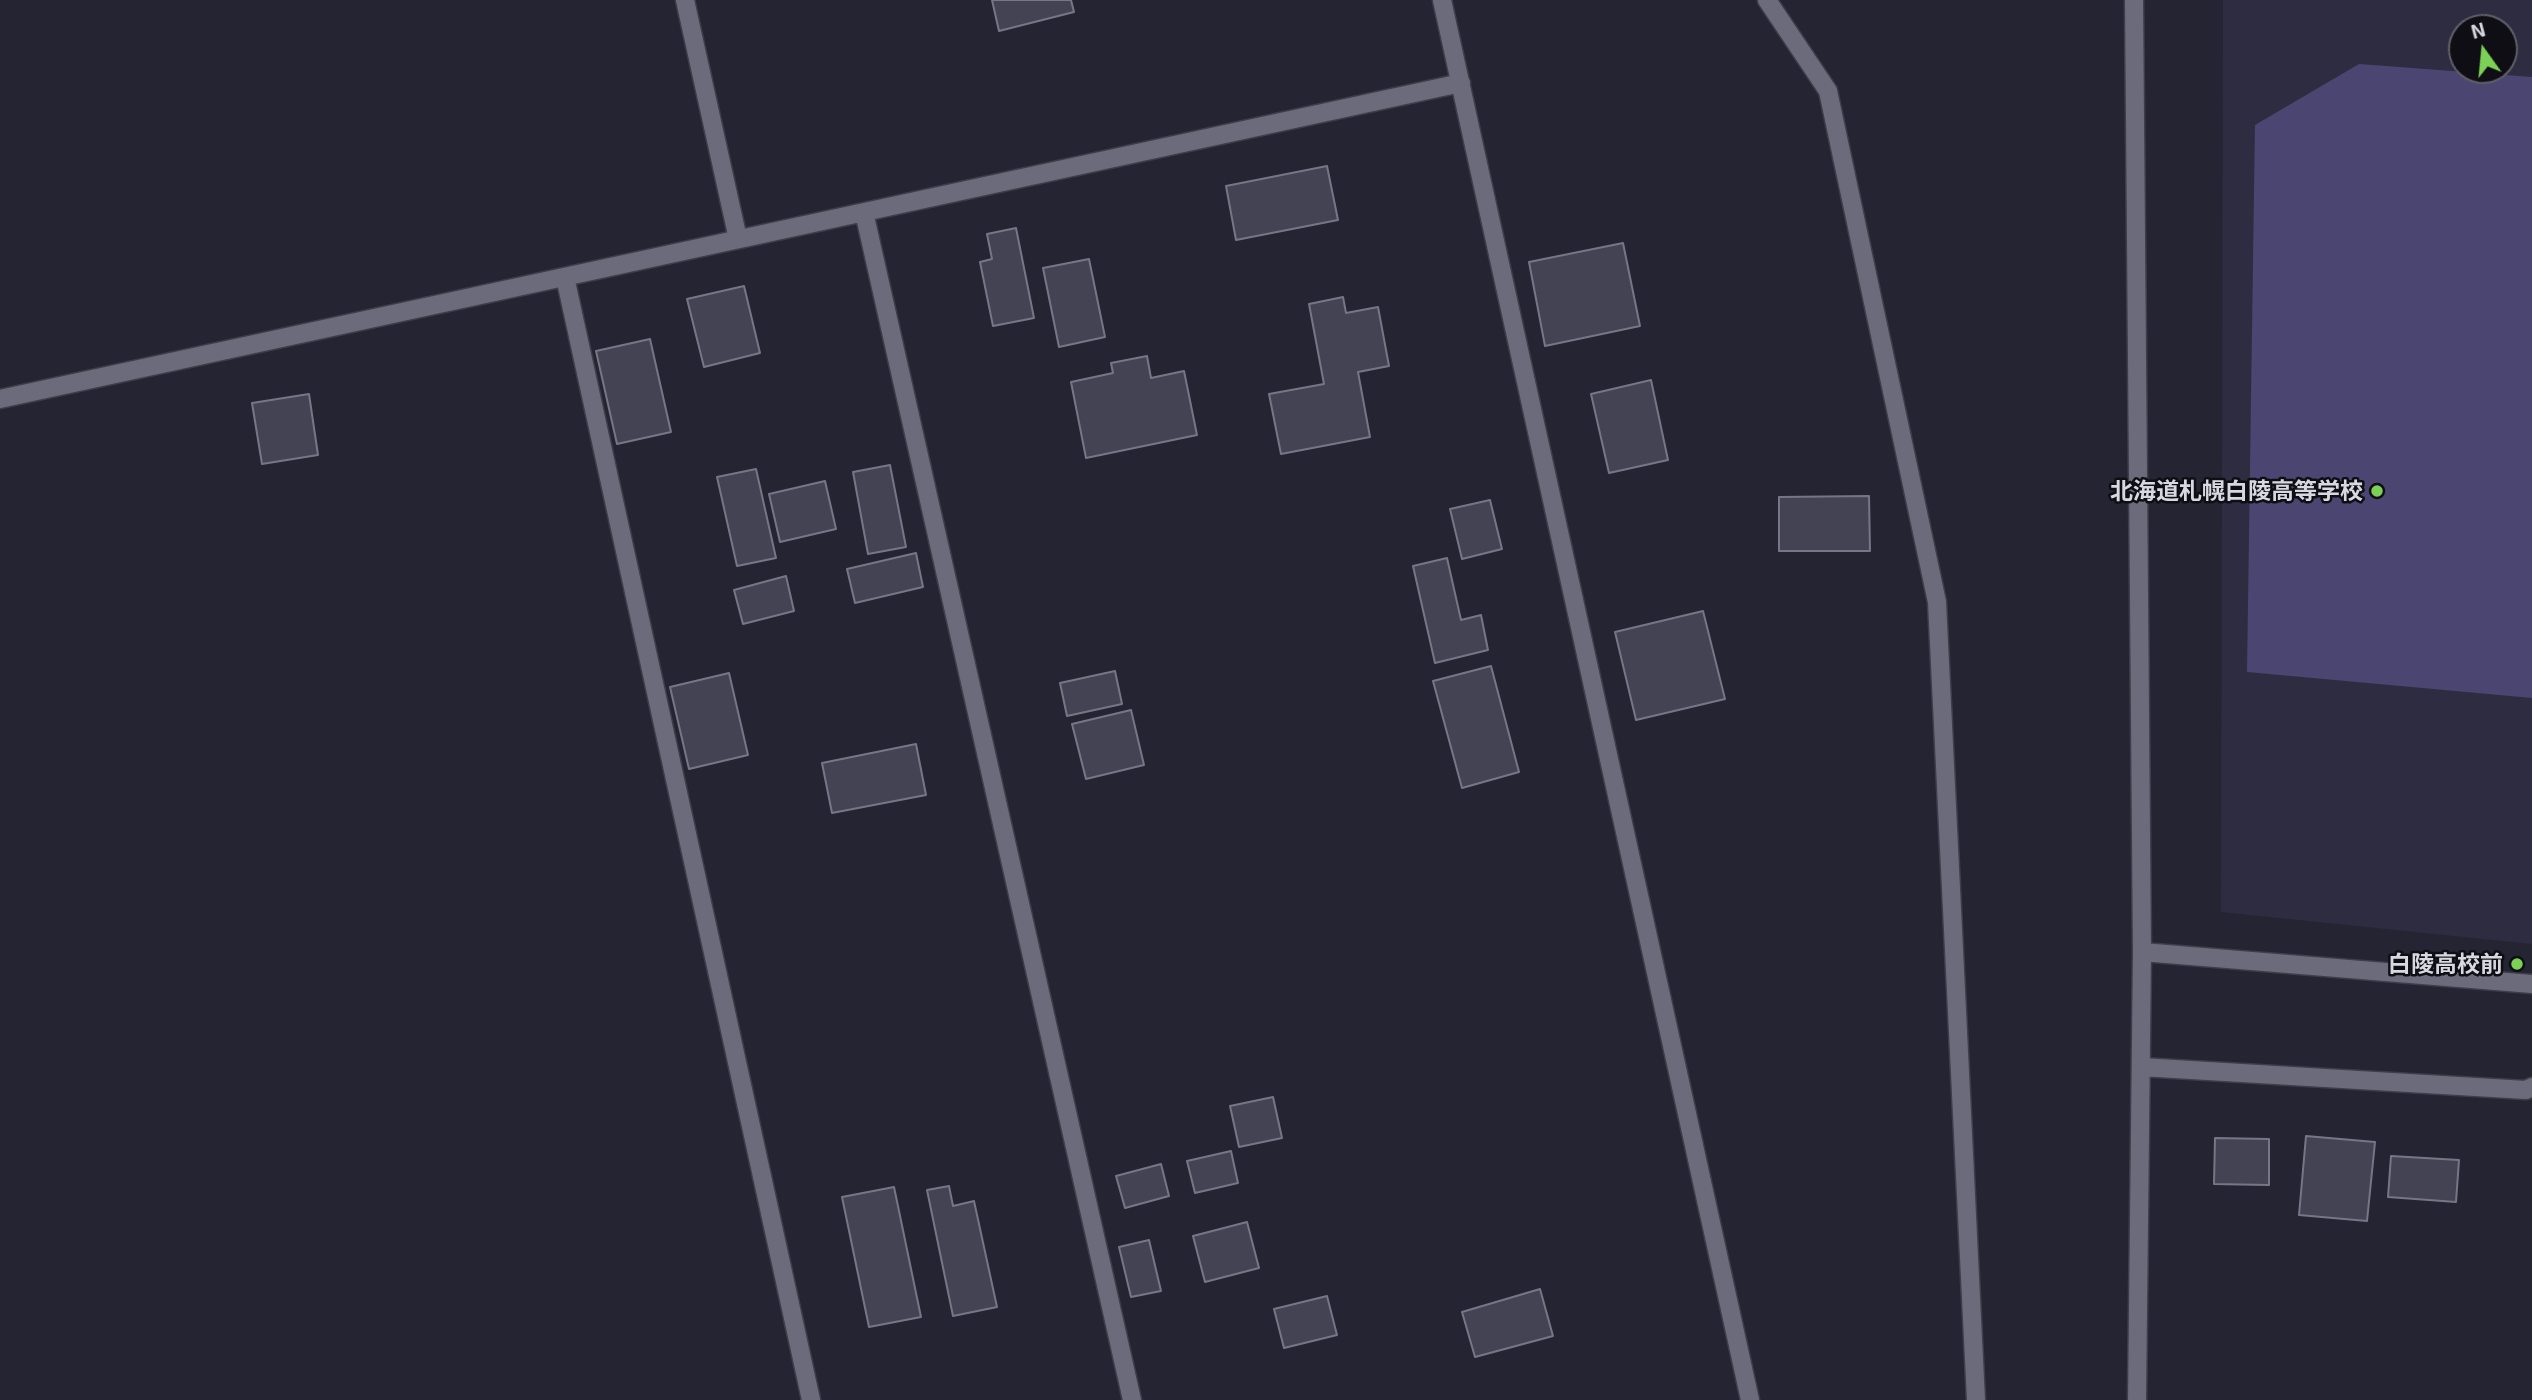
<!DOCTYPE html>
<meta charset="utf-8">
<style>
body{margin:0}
#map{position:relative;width:2532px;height:1400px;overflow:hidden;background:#252433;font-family:"Exo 2",sans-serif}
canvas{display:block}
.north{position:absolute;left:2448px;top:14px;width:70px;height:70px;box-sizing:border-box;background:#0f0e15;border:2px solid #5f5f67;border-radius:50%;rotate:345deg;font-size:19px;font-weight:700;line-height:28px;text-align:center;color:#d8d8e1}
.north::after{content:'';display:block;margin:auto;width:24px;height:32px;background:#7bd156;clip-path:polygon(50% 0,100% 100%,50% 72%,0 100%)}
</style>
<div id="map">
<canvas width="2532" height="1400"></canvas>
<div class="north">N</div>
</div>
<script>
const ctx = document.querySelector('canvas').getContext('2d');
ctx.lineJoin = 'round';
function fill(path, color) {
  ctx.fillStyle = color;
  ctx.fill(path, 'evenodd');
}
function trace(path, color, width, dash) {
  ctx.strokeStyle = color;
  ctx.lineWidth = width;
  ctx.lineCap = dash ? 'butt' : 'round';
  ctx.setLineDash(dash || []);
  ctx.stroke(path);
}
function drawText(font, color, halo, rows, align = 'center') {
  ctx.font = font + ' "Exo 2","Noto Sans JP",sans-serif';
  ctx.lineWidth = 5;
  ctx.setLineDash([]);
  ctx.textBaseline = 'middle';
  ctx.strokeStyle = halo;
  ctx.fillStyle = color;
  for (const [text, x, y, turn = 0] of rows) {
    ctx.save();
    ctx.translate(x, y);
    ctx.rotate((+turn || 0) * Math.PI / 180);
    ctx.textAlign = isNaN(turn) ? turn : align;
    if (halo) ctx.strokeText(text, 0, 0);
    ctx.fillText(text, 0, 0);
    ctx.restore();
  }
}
const built = new Path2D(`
 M2223,0H2532V944L2221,912ZM2462,28H2504V70H2462Z`);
const green = new Path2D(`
 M2359,64L2532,77V698L2247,672L2255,125Z`);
const building = new Path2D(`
 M992,0H1071L1074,12L999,31Z
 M1327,166L1338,220L1236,240L1226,186Z
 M1016,228L1034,318L993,326L980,262L992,259L987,234Z
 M1623,243L1640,326L1545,346L1529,262Z
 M1089,259L1105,337L1059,347L1043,268Z
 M744,286L760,353L704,367L687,299Z
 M1343,297L1346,313L1378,307L1389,366L1358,372L1370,437L1281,454L1269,394L1324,384L1309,304Z
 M650,339L671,432L617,444L596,351Z
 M1147,356L1151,378L1184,371L1197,435L1086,458L1071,382L1113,373L1111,363Z
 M1651,380L1668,460L1609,473L1591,394Z
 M309,394L318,455L262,464L252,403Z
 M890,465L906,547L868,554L853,472Z
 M756,469L776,558L737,566L717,477Z
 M825,481L836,529L780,542L769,494Z
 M1869,496L1870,551H1779V497Z
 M1490,500L1502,549L1462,559L1450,509Z
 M916,553L923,587L855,603L847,569Z
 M1447,558L1461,620L1481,615L1488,650L1435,663L1413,566Z
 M786,576L794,611L743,624L734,590Z
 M1703,611L1725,699L1636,720L1615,632Z
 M1491,666L1519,772L1462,788L1433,681Z
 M1115,671L1122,704L1067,716L1060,683Z
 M729,673L748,755L689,769L670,687Z
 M1131,710L1144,765L1086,779L1072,724Z
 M916,744L926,795L832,813L822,763Z
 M1273,1097L1282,1138L1239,1147L1230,1106Z
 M2306,1136L2375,1142L2367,1221L2299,1215Z
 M2215,1138L2269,1139V1185L2214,1184Z
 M1231,1151L1238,1183L1195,1193L1187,1161Z
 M2391,1156L2459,1160L2456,1202L2388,1197Z
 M1161,1164L1169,1196L1125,1208L1116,1176Z
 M949,1186L953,1206L974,1201L997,1307L953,1316L927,1190Z
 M894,1187L921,1317L869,1327L842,1197Z
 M1247,1222L1259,1268L1205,1282L1193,1236Z
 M1149,1240L1161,1291L1131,1297L1119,1247Z
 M1540,1289L1553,1336L1475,1357L1462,1312Z
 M1327,1296L1337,1335L1284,1348L1274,1309Z`);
const minor = new Path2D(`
 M685,0L738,239
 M1442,0L1750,1400
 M1767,0L1828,91L1937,602L1976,1400
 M2134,0L2142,952L2137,1400
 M864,212L1132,1400
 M565,277L811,1400
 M0,399L1461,83
 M2142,952L2532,984
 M2141,1067L2526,1090L2532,1087`);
const markers = [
 [2377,491,7,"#7bd156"],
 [2517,964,7,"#7bd156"]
];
const poiNames = [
 ["北海道札幌白陵高等学校",2363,491],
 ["白陵高校前",2503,964]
];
fill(built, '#2e2c41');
fill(green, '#4a4671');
fill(building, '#444353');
trace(building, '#767687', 2);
trace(minor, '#3e3e4a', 21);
trace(minor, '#6b6b7c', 18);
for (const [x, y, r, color] of markers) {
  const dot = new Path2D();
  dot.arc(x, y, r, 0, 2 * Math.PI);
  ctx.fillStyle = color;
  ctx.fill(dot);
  trace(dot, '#0f0e15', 2.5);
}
drawText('bold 23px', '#d8d8e1', '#0f0e15', poiNames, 'right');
</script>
